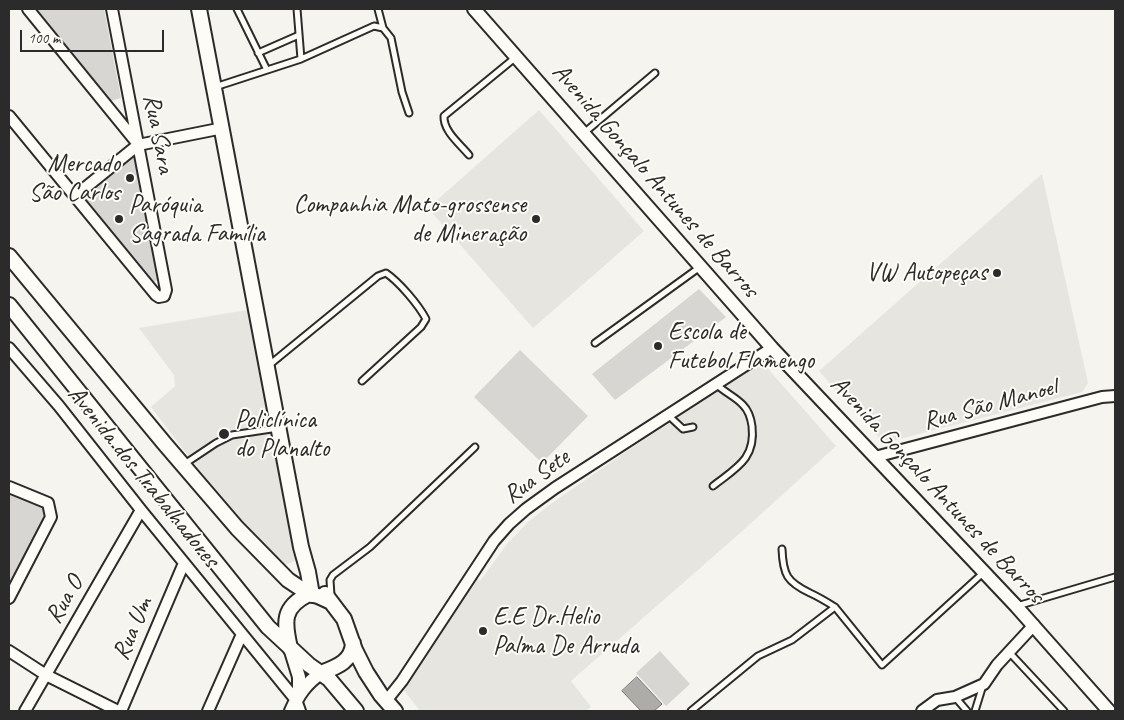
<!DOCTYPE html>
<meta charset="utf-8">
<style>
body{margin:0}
#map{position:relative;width:1124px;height:720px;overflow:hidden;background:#f5f4ef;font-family:Caveat,sans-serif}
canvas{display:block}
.frame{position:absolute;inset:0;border:10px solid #2b2b2b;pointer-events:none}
.scale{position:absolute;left:20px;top:30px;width:144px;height:22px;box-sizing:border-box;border:2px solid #2b2b2b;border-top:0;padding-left:6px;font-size:15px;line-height:18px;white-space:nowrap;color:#2b2b2b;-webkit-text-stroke:4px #fdfcf7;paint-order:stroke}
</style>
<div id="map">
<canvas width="1124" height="720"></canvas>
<div class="frame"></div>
<div class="scale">100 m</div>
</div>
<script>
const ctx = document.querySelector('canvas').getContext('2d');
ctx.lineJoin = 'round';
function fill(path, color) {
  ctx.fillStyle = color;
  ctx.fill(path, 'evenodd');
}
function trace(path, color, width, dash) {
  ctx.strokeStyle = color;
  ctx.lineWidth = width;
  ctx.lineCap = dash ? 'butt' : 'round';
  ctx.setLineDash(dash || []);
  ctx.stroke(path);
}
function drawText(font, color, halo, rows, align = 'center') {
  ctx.font = font + ' Caveat,sans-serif';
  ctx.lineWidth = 4;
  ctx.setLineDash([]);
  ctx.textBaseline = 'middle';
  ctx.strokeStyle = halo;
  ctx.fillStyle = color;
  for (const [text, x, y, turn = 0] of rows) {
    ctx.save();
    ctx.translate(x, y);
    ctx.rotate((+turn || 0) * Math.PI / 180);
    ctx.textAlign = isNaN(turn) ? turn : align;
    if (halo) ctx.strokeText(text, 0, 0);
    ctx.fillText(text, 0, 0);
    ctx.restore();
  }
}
const built = new Path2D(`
 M539,110L644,231L533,328L428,208Z
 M1042,174L1088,383L1082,392L884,443L819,371Z
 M253,309L300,558L288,564H283L276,560L193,462L151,407L175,386L174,375L139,328Z
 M762,362L836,446L739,534L571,681L591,707L586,711H420L403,689L476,577L480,581L507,544L528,522L548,506L624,453Z`);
const green = new Path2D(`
 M34,9H104L121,98L111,101Z
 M131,156L135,158L158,277L157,280L154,282L151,280L80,198Z
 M699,289L726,317L615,400L592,374Z
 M520,350L588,416L542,463L474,397Z
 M9,491L42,504L46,516L9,588Z
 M660,651L690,684L666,706L636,673Z`);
const water = new Path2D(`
 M637,677L662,704L654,711H641L622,691Z`);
const service = new Path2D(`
 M237,9L267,70
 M297,9L301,59
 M378,9L383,28
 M258,53L299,35
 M215,87L301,59L374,26L383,28L391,38L402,92L409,113
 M584,133L655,73
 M469,155C460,144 443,131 444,116L516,57
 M595,343L700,267
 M268,366L378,276L386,273C399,282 418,304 426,319L421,327L362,381
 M668,415L683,429L693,427
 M183,465L216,443L232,435L278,428
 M713,486C736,468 756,459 752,426C751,419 749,411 743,405C736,397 724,392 716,384
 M782,549C783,575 787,582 810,593C819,597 827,602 835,607
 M331,596L330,580L333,575L370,547L475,447
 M1017,606L1115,577
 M1008,651L1064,711
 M955,697L967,711
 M691,711L758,656L792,640L835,607L882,665L983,573
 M975,711L983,685`);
const minor = new Path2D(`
 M28,9L138,144
 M9,116L156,295L159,297L164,296L166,290L112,9
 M75,196L138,145L223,128
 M9,348L59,406L141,510L296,700L300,711
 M875,457L1102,397L1115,396
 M9,487L48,503L51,517L9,598
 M9,651L46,675L118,711
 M386,701L402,681L494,541L509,524L526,509L555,488L772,348
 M25,711L141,510
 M121,711L184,563
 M208,711L242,634
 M922,711L937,700L955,697L984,684L997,665L1034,625`);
const tertiary = new Path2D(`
 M474,9L772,348L1016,606L1109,711
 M290,648L299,677V693
 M291,711C298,695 306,683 321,673`);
const secondary = new Path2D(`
 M199,9L301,547L308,572L312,595
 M9,256L164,443L237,528L288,580L309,594L318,596L331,602
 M9,305L268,627L309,665L329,679L356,711
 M325,594L344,619L355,650L366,672L381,695L395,711
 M290,648C284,622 282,607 309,594
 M321,673C336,667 352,662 353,643`);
const markers = [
 [130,178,5,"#2b2b2b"],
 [119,219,5,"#2b2b2b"],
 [536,219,5,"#2b2b2b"],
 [997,273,5,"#2b2b2b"],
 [658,346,5,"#2b2b2b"],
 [224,434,6,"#2b2b2b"],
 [483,631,5,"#2b2b2b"]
];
const streetNames = [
 ["Rua Sara",158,134,79],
 ["Avenida Gonçalo Antunes de Barros",655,181,49],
 ["Rua São Manoel",990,405,-15],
 ["Avenida dos Trabalhadores",143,477,51],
 ["Rua Sete",537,477,-36],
 ["Avenida Gonçalo Antunes de Barros",937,490,47],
 ["Rua O",65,600,-60],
 ["Rua Um",133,629,-67]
];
const poiNames = [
 ["Mercado",120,164,"right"],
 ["São Carlos",120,193,"right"],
 ["Paróquia",129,205],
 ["Sagrada Família",129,234],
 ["Companhia Mato-grossense",526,205,"right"],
 ["de Mineração",526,234,"right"],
 ["VW Autopeças",987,273,"right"],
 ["Escola de",668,332],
 ["Futebol Flamengo",668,361],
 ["Policlínica",235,420],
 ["do Planalto",235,449],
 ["E.E Dr.Helio",493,617],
 ["Palma De Arruda",493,646]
];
fill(built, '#e6e5e0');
fill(green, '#d7d6d2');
fill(water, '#adaca9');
trace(water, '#797877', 1);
trace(service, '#2b2b2b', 9);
trace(minor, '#2b2b2b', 14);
trace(tertiary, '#2b2b2b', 16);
trace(secondary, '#2b2b2b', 18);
trace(service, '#fdfcf7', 5);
trace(minor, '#fdfcf7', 10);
trace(tertiary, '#fdfcf7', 12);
trace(secondary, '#fdfcf7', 14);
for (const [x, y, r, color] of markers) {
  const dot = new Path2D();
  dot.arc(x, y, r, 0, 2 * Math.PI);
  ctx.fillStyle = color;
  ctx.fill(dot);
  trace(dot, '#fdfcf7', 2);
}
drawText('25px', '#2b2b2b', '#fdfcf7', streetNames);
drawText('25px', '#2b2b2b', '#fdfcf7', poiNames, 'left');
</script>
